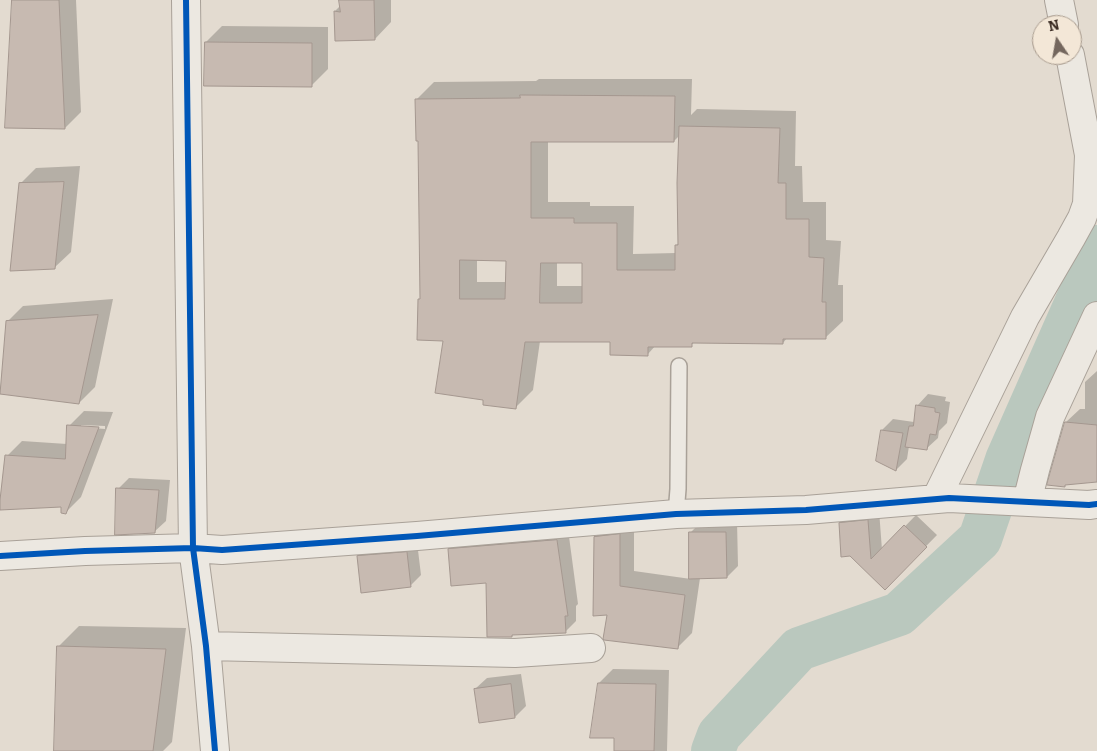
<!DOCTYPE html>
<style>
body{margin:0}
#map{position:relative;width:1097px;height:751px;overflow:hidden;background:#e3dbd0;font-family:Bitter,serif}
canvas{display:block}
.north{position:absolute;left:1032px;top:15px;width:50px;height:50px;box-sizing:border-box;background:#f3e7d7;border:1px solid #a89b8e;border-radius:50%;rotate:348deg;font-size:14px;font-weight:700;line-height:20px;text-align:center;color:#382921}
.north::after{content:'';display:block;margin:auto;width:18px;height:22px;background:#74675e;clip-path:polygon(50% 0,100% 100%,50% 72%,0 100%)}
</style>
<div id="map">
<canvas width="1097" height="751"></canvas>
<div class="north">N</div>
</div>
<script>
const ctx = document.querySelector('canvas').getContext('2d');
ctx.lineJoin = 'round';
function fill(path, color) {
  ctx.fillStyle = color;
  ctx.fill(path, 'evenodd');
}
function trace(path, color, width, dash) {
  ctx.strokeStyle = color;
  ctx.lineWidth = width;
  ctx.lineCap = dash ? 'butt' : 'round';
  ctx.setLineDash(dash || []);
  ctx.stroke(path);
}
const shadow = new Path2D(`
 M13,0H76L81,112L65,128Z
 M341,0H391V22L375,39L336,40L335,11L341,5Z
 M222,26L328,27V69L311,86L206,42Z
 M539,79H692L691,115L697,109L796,111L795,166H802L803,202H826V240L841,241L838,285H843V321L825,338H787L783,343L695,342L691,345H656L648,354L611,341H540L533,390L516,407L485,399L419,300L421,298L419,139L416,100L434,82L536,81ZM680,135L679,243L676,245V253L633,254L634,206H590V202H548V141H674ZM477,259H507V282H477ZM557,262H583V286H557Z
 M80,166L71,252L54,268L20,184L36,168Z
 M113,299L95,387L79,403L7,322L23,306Z
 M1097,371V481L1067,483L1065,485L1066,422L1080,409H1085V382Z
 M928,394L946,397L945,401L950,402L947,423L939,431L938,438L926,449L909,446L907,459L896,470L882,430L893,419L914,422L917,406Z
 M84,411L113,412L81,497L66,512L63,506L7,456L22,441L67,444L69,426ZM81,425L105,426V429L81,427Z
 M129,478L170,480L166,521L154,532L118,489Z
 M879,510L882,550L916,515L937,535L885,588L850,555L840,523L851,512Z
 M634,520V571L691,579L690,533L701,522L737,521L738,566L727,577L700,578L692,633L677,648L608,614L595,537L610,522Z
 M568,529L578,604L576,606V621L565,632L514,633L512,636L487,582L449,550L460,538Z
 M417,542L421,575L410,586L358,556L369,545Z
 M79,626L186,628L172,742L163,751H55L58,647Z
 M613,669L669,670L667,751H615L616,737L599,683Z
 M521,674L526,706L515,717L475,689L487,678Z`);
const river = new Path2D(`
 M713,751L719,735L799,649L899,614L980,539L1007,460L1083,288L1097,247`);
const building = new Path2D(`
 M12,0H59L65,129L5,128Z
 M339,0H374L375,40L335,41L334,11L340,12Z
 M205,42L312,43V87L204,86Z
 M520,95L675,96L674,142H531V218H574V223H617V270H675V245H678L677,183L679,126L780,128L778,183H786V219H809V257L824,258L822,302H826V339H783V344L692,343V347H648V356L610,355V342H525L516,409L483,405V400L435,393L443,341L417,340L418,299H420L418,141H416L415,99L520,98ZM460,260L506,261L505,299H460ZM541,263H582V303H540Z
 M64,182L55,269L10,271L19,183Z
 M98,315L79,404L0,394L6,321Z
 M916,405L935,408V412L940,413L936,435L930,434L927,450L905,447L909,426H913Z
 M1065,422L1097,425V482L1065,485V487L1047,485Z
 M67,425L99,427L66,514L61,513V507L0,510V500L5,455L65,459Z
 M881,430L903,433L896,471L876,461Z
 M116,488L159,490L155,533L115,535Z
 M868,520L871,559L904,525L927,547L885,590L850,556L841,557L839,523Z
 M689,532H726L727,578L689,579Z
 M620,534V586L685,595L678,649L604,640L603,639L607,615L593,616L594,537Z
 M557,540L568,616H565L566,633L512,635V637H487L486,583L451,586L448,549Z
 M407,552L411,587L361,593L357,556Z
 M57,646L166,649L153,751H54Z
 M598,683L656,684L654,751H614V738H590Z
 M511,684L515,718L479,723L474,689Z`);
const lane = new Path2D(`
 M676,514L678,489L679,366`);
const street = new Path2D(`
 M186,0L193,548L206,646L215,751
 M1059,0L1064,25
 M936,499L1025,317L1071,238L1082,218L1087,204L1089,155L1070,55
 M1027,502L1035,470L1050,417L1097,316
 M0,556L85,551L193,548L222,550L417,536L676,514L806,510L949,498L1089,505L1097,504
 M206,646L515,653L591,648`);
const cycleway = new Path2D(`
 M186,0L193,548L206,646L215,751
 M0,556L85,551L193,548L222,550L417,536L676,514L806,510L949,498L1089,505L1097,504`);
fill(shadow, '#0003');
trace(river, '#bac8be', 44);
fill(building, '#c7bab1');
trace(building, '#a4978f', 1);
trace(lane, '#a9a198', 18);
trace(street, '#a9a198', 30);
trace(lane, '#ece8e1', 15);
trace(street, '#ece8e1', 28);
trace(cycleway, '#0057b8', 6);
</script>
